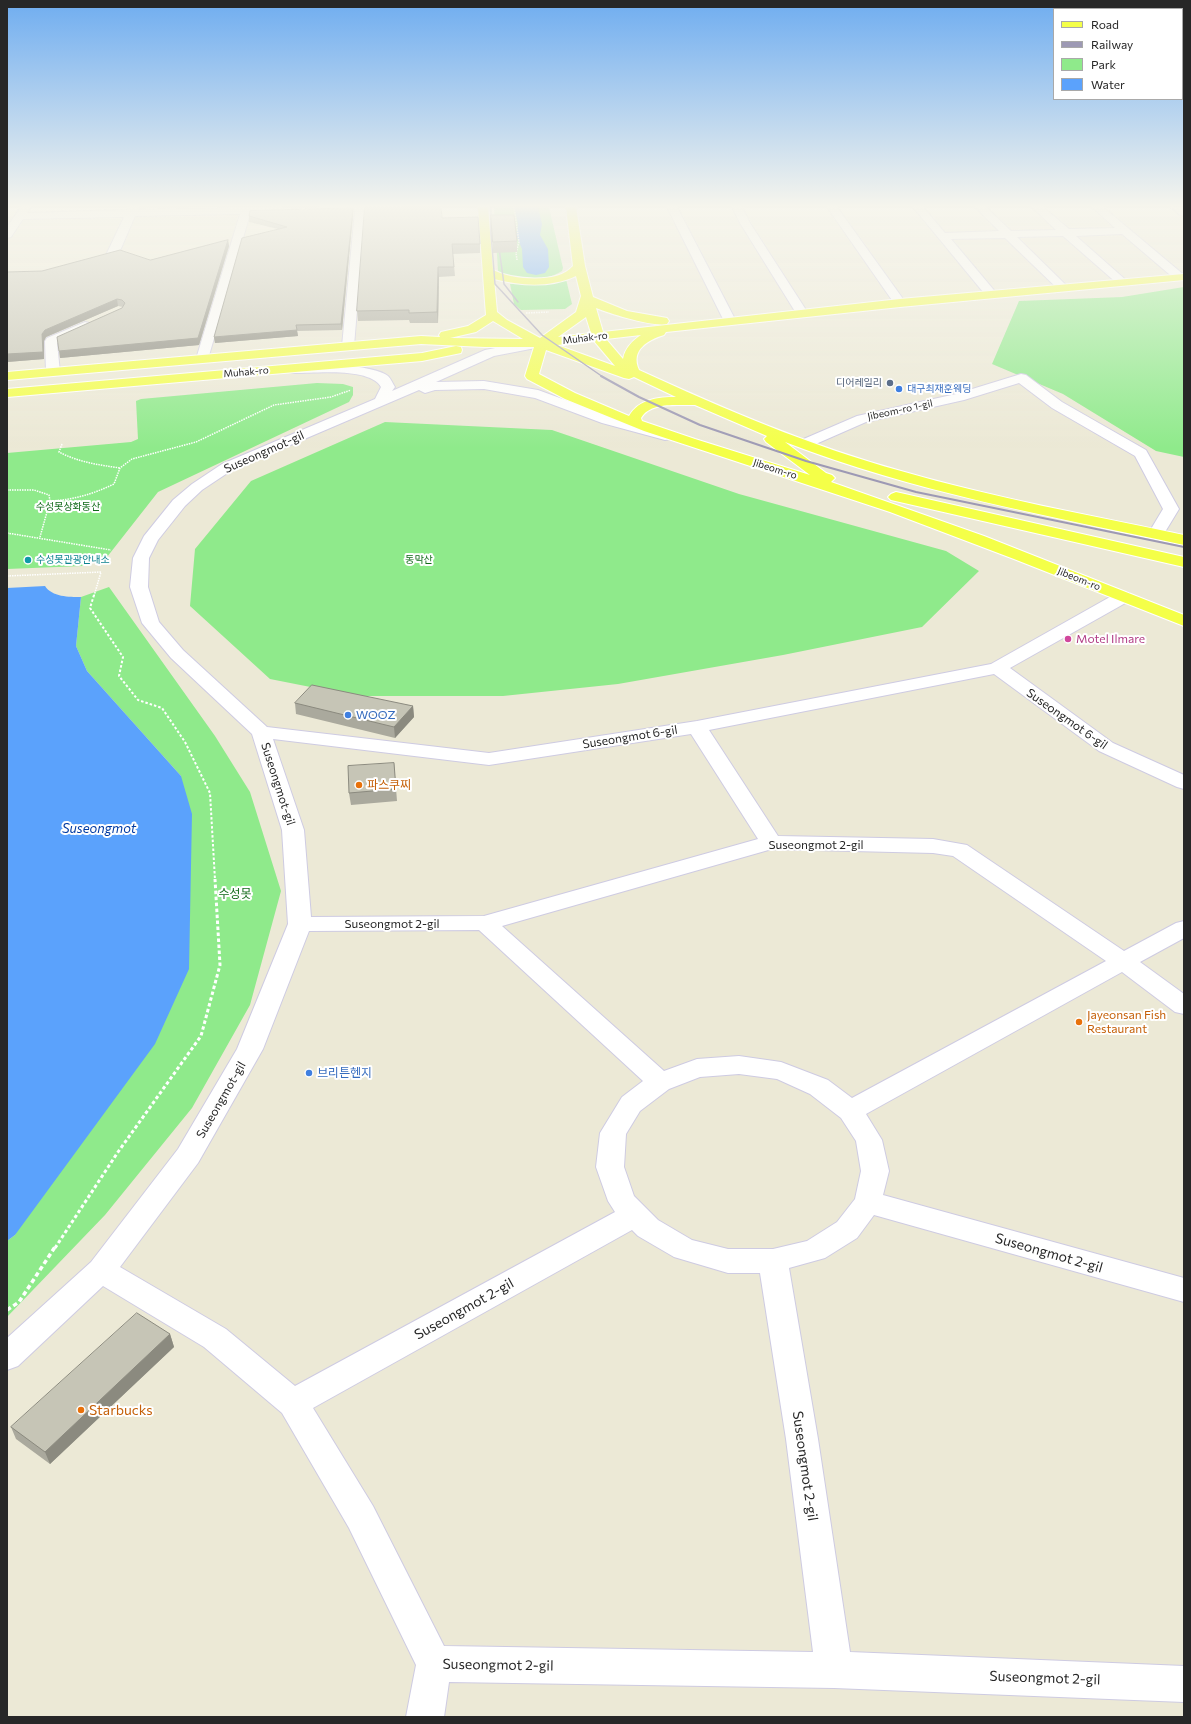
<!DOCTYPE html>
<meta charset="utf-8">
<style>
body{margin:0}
#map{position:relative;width:1191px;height:1724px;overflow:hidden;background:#ece9d6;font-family:Commissioner,sans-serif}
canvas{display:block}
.frame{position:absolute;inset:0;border:8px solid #272727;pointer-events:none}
.legend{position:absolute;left:1053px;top:8px;width:130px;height:92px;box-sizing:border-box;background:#fff;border:1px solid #a9a9a9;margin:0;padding:5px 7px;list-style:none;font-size:12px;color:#272727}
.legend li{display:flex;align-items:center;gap:8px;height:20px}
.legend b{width:20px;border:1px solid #a9a9a9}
</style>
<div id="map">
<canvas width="1191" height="1724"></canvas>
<div class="frame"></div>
<ul class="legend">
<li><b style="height:5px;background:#f4ff48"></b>Road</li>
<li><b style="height:5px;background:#9d99b4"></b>Railway</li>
<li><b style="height:11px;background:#8fea8b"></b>Park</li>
<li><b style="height:11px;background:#5ba2fc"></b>Water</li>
</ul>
</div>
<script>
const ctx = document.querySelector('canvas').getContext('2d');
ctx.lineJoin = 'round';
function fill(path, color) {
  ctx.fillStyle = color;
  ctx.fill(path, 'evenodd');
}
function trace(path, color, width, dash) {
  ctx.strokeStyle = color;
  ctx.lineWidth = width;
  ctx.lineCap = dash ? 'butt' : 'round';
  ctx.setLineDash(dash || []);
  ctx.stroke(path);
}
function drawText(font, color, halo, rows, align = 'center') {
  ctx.font = font + ' Commissioner,"Noto Sans KR",sans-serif';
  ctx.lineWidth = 4;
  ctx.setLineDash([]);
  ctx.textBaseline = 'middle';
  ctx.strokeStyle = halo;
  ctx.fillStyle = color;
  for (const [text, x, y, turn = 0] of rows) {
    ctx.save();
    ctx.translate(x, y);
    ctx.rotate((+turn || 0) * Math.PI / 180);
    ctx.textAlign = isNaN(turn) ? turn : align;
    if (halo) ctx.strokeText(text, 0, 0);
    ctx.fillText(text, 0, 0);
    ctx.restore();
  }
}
const green = new Path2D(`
 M494,207H549L563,268L562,271C548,281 512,283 498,271Z
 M566,279L572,304L565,309L521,310L514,304L510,284L551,283Z
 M1184,287V457L1156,451L1063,394L992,364L1019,301L1122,297Z
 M317,383L343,384L353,387V395L349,402L158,492L107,557L82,566L7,569V453L131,442L138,439L136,401L141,399Z
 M385,422L552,430L739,494L946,551L979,571L922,627L783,655L618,684L503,696H356L270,679L190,606L195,549L251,481Z
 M109,587L215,736L250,792L281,891L250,1005L192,1108L105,1215L7,1317V1241L15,1235L181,776L87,671L76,646L81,597Z`);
const water = new Path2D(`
 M45,586C52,597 69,597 81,597L76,646L87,671L181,776L192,814L189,969L155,1044L15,1235L7,1241V588Z`);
const river = new Path2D(`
 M514,207H538L542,224L540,235L548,249L549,267L545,273L536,275L527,273L523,267L522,249L516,235L518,224Z`);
const pathFar3 = new Path2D(`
 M514,207L519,242L516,253L517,260
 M526,313L549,312
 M62,444L59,452C78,462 99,465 120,468
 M7,490H34L49,495L50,501L40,537
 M50,501C73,500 93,494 114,484L120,468L132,459L196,442L274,405L331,397L351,390
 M7,533L111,550
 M7,576L101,572L94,596`);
const pathFar2 = new Path2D(`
 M94,595L90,608L123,657L119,676L138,700L162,708L185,742L210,793L215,880`);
const pathFar1 = new Path2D(`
 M55,1248L118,1152L201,1036L220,965L215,879`);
const path = new Path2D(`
 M7,1310L19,1302L55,1247`);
const minor = new Path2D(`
 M21,207H31L27,213L127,210L129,207H139L138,210L280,207L285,210L280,213L250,214L208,359L207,362H197L196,359L240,214L135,216L119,253L113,256L107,253L124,217L23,219L11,237L7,238V227Z
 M319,207H401L396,210L365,211L354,346L353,349H343L342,346L355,211L323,212L319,211L318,209Z
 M667,207H677L736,321L734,324H726L724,321Z
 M732,207H742L750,223L808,313L806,316H798L796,313L740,223Z
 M827,207H837L906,303L904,306H896Z
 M913,207H923L945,233L999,231L975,207H986L1011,231L1056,230L1032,207H1043L1069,229L1115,228L1092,207H1103L1184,275V280H1176L1122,234L1076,236L1127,281L1129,283L1127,285H1119L1063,236L1017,237L1068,287L1070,289L1068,291H1060L1005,238L951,239L998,295L996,298H988Z
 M1171,207L1184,208V216L1180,215Z
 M85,322L89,323L91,326L89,329L57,343L60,372L58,375H48L46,372L45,341L47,338Z
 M542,339L546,340L548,343L546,346L494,356L436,382L484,381L538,390L612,417L670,433L672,436L670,439L665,440L602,423L535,398L484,389L435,390L425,393L419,390L232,470L202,490L185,506L158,540L149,558L148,587L159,622L183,650L267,727L489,753L697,721L991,664L1117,593L1123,592L1129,593L1132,597L1129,601L1010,668L1113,743L1184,775V789L1177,787L1099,751L994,674L709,730L778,836L933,839L967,845L1124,951L1176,923L1184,921V938L1140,962L1184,994V1014L1175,1012L1122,972L866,1114L882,1140L889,1171L883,1195L1184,1278V1302L874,1215L857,1238L825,1258L789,1268L818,1439L850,1652L1184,1666V1702L834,1688L449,1682L444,1717H406L416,1665L349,1528L282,1413L204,1347L103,1286L18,1366L7,1370V1338L91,1262L178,1149L237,1049L288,924L282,830L252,734L171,658L142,623L130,587L133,558L144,536L173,500L192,484L222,464L375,399L381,387C370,367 315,373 294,373L289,372L287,369L289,366C307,362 374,364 388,376C391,379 393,384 395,387L392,391L485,350ZM691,734L758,839L484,916L311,917L304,830L273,739L489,765ZM772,849L933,853L953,856L1106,961L852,1098L828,1080L781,1062L739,1056L697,1059L664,1071L502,926ZM479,930L643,1081L622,1097L600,1133L596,1167L608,1201L615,1212L295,1386L226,1329L120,1267L198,1163L263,1049L309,931ZM739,1074L777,1079L810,1094L841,1118L856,1141L861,1171L855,1199L837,1222L807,1241L773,1249H728L692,1240L658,1220L634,1196L624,1167L626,1134L640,1111L669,1089L700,1077ZM632,1230L638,1236L674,1257L728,1273H760L786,1439L813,1652L444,1646L373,1506L313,1408Z
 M1021,374L1026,375L1062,402L1146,450L1179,509L1162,537L1156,539L1150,537L1148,534L1163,509L1135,456L1052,408L1019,383L964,400L866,422L809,447L804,448L799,447L797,444L799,441L857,416L956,394Z`);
const major = new Path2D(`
 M478,207H488L493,270C513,280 558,284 573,266L566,207H576L585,266L593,297L627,311L667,318L669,321L667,324C653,327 611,314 596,308L603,332L900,299L1184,274V280L900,307L666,332L664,335C648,340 630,350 639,370C724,409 810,446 901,471C994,498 1089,515 1184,535V545C1050,516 913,492 785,442L826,473L832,475L835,478L831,482L984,536L1184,615V626L1014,559L890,512L644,431L565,399L527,379L525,376L534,347H485L421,344L7,380V372L421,336L440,337L439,335L441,332L468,326L486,315ZM576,276L581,296L576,312L540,338L507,320L497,312L494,279C521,286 550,288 576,276ZM586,317L591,333L558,337ZM493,321L523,339L450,338L476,332ZM641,335C632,341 625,348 623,359L606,339ZM594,341L615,366L557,345ZM546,350L624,378L629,379L634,377L676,397C658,397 639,399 629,416L575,393L539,374ZM677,405H695L767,436L764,439L766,442L810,475L695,439L642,421L641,418C648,406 664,405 677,405Z
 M456,346L461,347L462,350L461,353L422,361L7,397V389L422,353Z
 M896,492L1184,557V567L891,500L888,497L891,494Z`);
const railFar1 = new Path2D(`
 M491,207V233L495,284L542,335L603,377
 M498,241L504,284L518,302`);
const rail = new Path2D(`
 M601,376L639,397L700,425L806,461L916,492L1184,547`);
const wall = new Path2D(`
 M353,209V214L342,330L297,331L298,336L215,343L214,337L278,229L249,222V216Z
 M491,215L517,241V252L493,253Z
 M442,218L480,244V253L453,254L455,276L439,277L438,323H410L409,320L358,321L357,311Z
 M228,240L229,246L199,345L60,358L122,308L123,307L118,306L46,337L44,341V359L7,362L42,271L150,260Z
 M295,703L413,706L414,717L395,738L296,714Z
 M394,763L397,801L351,805L349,793Z
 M170,1334L174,1347L50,1464L16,1439L11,1427Z`);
const shadedWall = new Path2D(`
 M353,209V214L342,330L341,324Z
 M228,240L229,246L199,345L60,358L59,351Z
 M438,267L439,277L438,323L437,312Z
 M117,299L118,306L46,337L44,341V359L7,362V354L42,334L45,330Z
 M297,330L298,336L215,343L214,337Z
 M413,706L414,717L395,738L394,727Z
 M170,1334L174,1347L50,1464L45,1452Z`);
const building = new Path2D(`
 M365,207H441L442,218L478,217L480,244H452L454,267H438L437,312L409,313V310L357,311Z
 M351,208L353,209L341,324L296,325L297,330L214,337L242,238L287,227L249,216L250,211Z
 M491,215H514L517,241L493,242Z
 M228,240L198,338L59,351L57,337L122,308L125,303L122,300L117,299L45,330L42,334L43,352L7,354V272L42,271L120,250L150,260Z
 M312,685L413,706L394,727L295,703Z
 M394,763L396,789L349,793L348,766Z
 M137,1313L170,1334L45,1452L11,1427Z`);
const markers = [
 [890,383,4,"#5c6f8a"],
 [899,389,4,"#3f7fe0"],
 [28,560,4,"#0f9aa8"],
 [1068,639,4,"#d1479c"],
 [348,715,4,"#3f7fe0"],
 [359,785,4,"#e8710a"],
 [1079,1022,4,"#e8710a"],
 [309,1073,4,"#3f7fe0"],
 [81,1410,4,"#e8710a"]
];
const farStreetnames = [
 ["Muhak-ro",585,338,-7],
 ["Muhak-ro",246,372,-5],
 ["Jibeom-ro 1-gil",900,410,-12],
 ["Jibeom-ro",775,469,18],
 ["Jibeom-ro",1079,579,22]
];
const farServicenames = [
 ["디어레일리",882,383]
];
const farShopnames = [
 ["대구최재훈웨딩",907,389]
];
const farParknames = [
 ["수성못상화동산",68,507],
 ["동막산",419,560]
];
const farCulturenames = [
 ["수성못관광안내소",36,560]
];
const streetNames = [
 ["Suseongmot-gil",264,452,-24],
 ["Suseongmot 6-gil",1067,719,35],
 ["Suseongmot 6-gil",630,737,-9],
 ["Suseongmot-gil",278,784,72],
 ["Suseongmot 2-gil",816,845],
 ["Suseongmot 2-gil",392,924],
 ["Suseongmot-gil",221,1100,-60]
];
const hotelNames = [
 ["Motel Ilmare",1076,639]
];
const shopNames = [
 ["WOOZ",356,715],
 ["브리튼헨지",317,1073]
];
const foodNames = [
 ["파스쿠찌",367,785],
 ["Jayeonsan Fish",1087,1015],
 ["Restaurant",1087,1029]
];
const parkNames = [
 ["수성못",235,894]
];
const waterNames = [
 ["Suseongmot",99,829]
];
const nearStreetnames = [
 ["Suseongmot 2-gil",1049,1253,16],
 ["Suseongmot 2-gil",464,1309,-29],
 ["Suseongmot 2-gil",805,1466,82],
 ["Suseongmot 2-gil",498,1665,1],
 ["Suseongmot 2-gil",1045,1678,2]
];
const nearFoodnames = [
 ["Starbucks",89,1410]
];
fill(green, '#8fea8b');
fill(water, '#5ba2fc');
fill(river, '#5ba2fc');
trace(minor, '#cecbe2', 2);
trace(major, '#fff', 2);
trace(pathFar3, '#fff', 1.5, [1.5, 1]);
trace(pathFar2, '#fff', 2, [2.5, 2]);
trace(pathFar1, '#fff', 3, [3.5, 2.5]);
trace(path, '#fff', 3.5, [4.5, 3]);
fill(minor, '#fff');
fill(major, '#f4ff48');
trace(railFar1, '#9d99b4', 1.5);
trace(rail, '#9d99b4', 2);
fill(wall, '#aaa99d');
fill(shadedWall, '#8b8a7f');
fill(building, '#c6c5b6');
trace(building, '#8b8a7f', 1);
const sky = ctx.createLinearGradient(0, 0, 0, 448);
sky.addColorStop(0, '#6fadf0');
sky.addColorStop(0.46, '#f6f5ed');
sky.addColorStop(1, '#f6f5ed00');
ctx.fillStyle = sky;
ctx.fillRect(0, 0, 1191, 448);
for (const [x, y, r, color] of markers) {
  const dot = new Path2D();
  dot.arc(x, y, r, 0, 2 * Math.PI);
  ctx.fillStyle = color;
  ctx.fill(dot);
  trace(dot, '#fff', 1.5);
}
drawText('10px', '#272727', '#fff', farStreetnames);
drawText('10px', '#4e5e75', '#fff', farServicenames, 'right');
drawText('10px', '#366cbe', '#fff', farShopnames, 'left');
drawText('10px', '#116a19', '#fff', farParknames);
drawText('10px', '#0d838f', '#fff', farCulturenames, 'left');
drawText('12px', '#272727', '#fff', streetNames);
drawText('12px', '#b23c85', '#fff', hotelNames, 'left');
drawText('12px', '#366cbe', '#fff', shopNames, 'left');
drawText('12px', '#c56008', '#fff', foodNames, 'left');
drawText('12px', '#116a19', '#fff', parkNames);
drawText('italic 13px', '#003aa2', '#fff', waterNames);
drawText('14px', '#272727', '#fff', nearStreetnames);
drawText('14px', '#c56008', '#fff', nearFoodnames, 'left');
</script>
